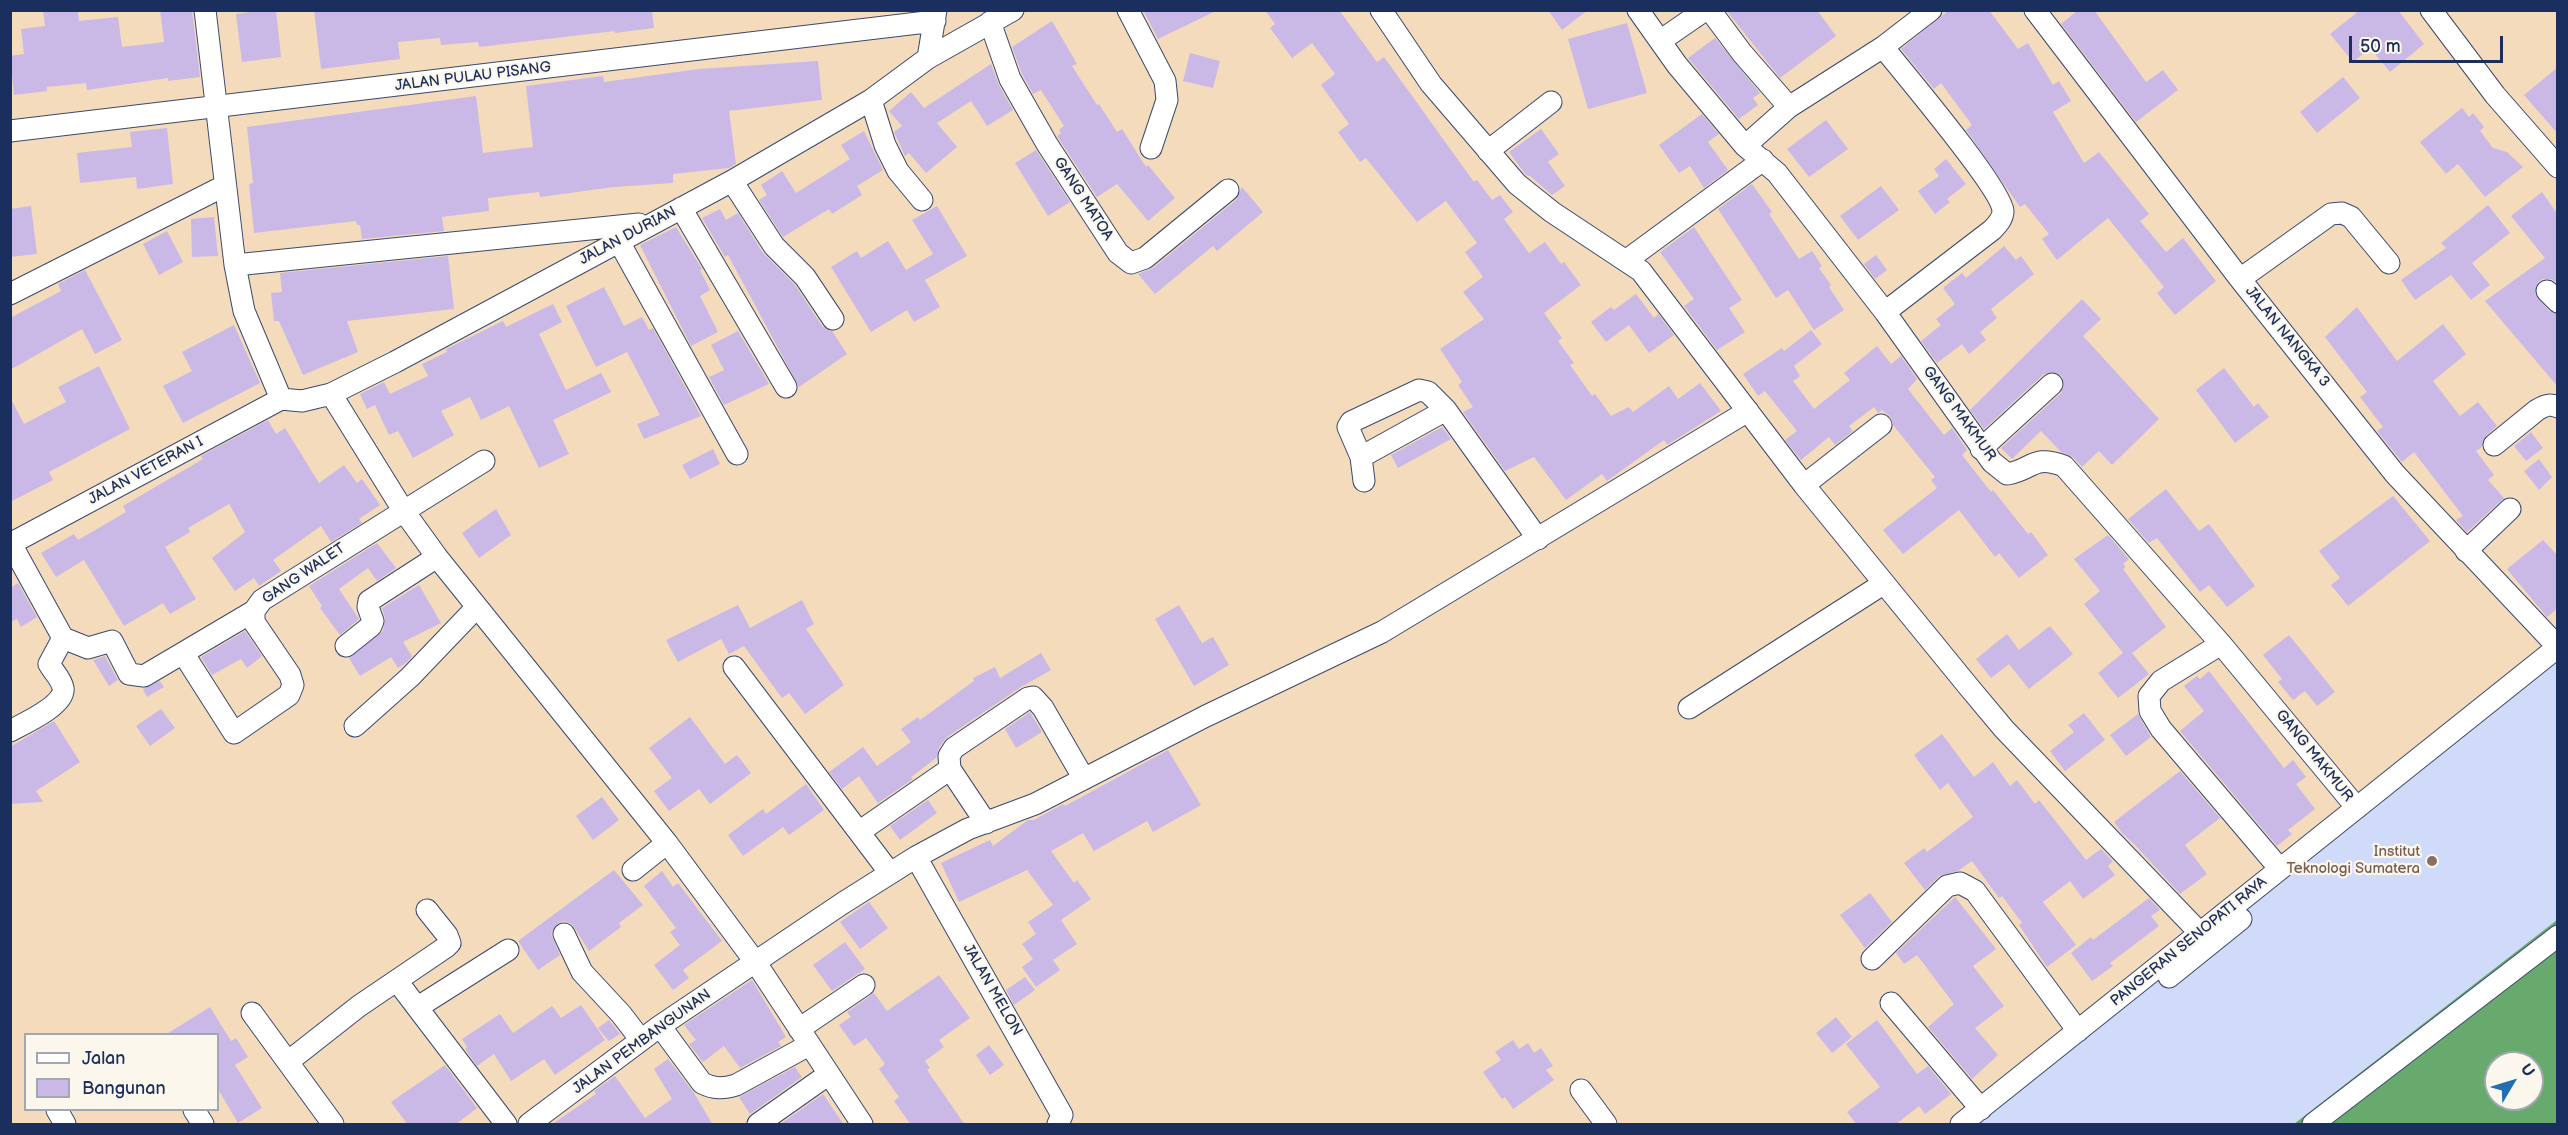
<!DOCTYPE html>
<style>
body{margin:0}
#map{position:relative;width:2568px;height:1135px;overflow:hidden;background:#f3dbbc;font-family:"Balsamiq Sans",sans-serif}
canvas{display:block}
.frame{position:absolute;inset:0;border:12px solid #1b2f5e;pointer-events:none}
.legend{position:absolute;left:24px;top:1033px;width:195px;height:78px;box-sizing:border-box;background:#fbf7ec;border:2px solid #a1a7b3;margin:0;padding:8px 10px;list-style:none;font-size:18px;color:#1b2f5e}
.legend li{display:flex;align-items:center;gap:12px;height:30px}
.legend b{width:30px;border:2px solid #a1a7b3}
.north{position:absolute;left:2484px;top:1051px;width:60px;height:60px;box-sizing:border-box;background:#fbf7ec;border:2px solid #a1a7b3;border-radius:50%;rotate:52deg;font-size:16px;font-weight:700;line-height:24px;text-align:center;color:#1b2f5e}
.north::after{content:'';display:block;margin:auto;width:21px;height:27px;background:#1f6fb2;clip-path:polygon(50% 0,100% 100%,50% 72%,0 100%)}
.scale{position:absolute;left:2349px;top:36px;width:154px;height:27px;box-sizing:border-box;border:3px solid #1b2f5e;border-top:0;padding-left:8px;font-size:18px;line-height:21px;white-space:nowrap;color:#1b2f5e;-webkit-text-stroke:4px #fbf7ec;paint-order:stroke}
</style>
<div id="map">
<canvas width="2568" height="1135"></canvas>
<div class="frame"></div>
<ul class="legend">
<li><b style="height:8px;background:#fff"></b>Jalan</li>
<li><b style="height:16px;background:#cab9e7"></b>Bangunan</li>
</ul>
<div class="north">U</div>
<div class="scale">50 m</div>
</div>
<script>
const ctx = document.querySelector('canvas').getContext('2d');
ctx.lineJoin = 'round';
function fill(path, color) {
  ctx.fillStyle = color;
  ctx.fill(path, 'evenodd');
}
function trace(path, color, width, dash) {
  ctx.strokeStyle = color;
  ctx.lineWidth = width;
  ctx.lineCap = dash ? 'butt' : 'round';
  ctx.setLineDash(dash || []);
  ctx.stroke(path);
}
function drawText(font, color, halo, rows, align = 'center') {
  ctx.font = font + ' "Balsamiq Sans",sans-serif';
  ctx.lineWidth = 4.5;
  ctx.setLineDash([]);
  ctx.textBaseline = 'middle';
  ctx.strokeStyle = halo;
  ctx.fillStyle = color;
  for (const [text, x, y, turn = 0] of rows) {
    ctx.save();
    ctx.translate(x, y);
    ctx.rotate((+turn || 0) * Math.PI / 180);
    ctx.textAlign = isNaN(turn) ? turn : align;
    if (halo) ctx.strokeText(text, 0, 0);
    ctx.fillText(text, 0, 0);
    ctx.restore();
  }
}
const built = new Path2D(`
 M2557,660V1124H1978ZM2496,1063H2532V1099H2496Z`);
const forest = new Path2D(`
 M2557,920V1124H2294ZM2496,1063H2532V1099H2496Z`);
const building = new Path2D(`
 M43,10H78L79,21L118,17L122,47L164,42L160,10H192L200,77L168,81V78L87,90L86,83L47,87V91L14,95L10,56L24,54L21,29L45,26Z
 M264,10H276L281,57L242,62L236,14Z
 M314,10H652L654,28L615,33V31L479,47L478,42L441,45L440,38L398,42L400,59L321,69Z
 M1143,10H1218L1158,39Z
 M1265,10H1339L1377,62L1384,57L1474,182L1477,180L1492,200L1500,195L1513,212L1504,219L1529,253L1545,242L1561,264L1564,262L1581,285L1544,313L1562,338L1558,341L1574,363L1570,365L1592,396L1595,394L1611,416L1629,407L1633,412L1669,386L1678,399L1700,383L1721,411L1667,445L1664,440L1607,481L1602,474L1566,500L1534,457L1505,471L1463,412L1473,407L1458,385L1462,382L1440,349L1484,319L1463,292L1483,277L1465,252L1477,243L1446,201L1417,222L1366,158L1360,162L1338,132L1349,124L1321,85L1335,74L1312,43L1292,58L1270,28L1275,24Z
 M1548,10H1588L1562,30Z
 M1726,10H1817L1836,36L1780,78Z
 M1949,10H1989L2018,49L2028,43L2053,85L2059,81L2071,101L2053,112L2084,163L2099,152L2149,214L2140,221L2166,252L2183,238L2216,281L2175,315L2157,293L2164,287L2108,218L2057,260L2042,239L2049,234L2025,204L2020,207L1966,130L1972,125L1941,83L1934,89L1901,49Z
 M2078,10H2094L2146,82L2163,70L2178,90L2136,122L2061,24Z
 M2360,10H2398L2424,44L2390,72L2370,48L2353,62L2330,34Z
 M1052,21L1077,64L1072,66L1097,105L1099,104L1117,132L1122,129L1146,167L1148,165L1175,198L1148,221L1117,184L1097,197L1057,136L1061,133L1059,130L1064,126L1041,90L1033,94L1022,74L1012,47Z
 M1627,23L1647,93L1588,109L1568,39Z
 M1715,38L1760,93L1753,98L1758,105L1739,119L1688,58Z
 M1190,53L1220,61L1213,88L1183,81Z
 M818,61L822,100L729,111L736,164L729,168L673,174V183L614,187L540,197L539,192L488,198L489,211L442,217L444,231L362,239L360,225H357L356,221L254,233L249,184L253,183L247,127L476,96L483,153L533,147L526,86L603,76L604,82L699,69Z
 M991,64L999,85L1013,110L987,126L971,101L937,123L957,147L926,173L909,153L905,156L894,132L902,126L889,111L911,92L924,108Z
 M2558,67V134L2524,95Z
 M2343,77L2360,98L2317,133L2300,112Z
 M2462,108L2469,117L2473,113L2484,127L2480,131L2493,148L2507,152L2523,167L2485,197L2458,164L2446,174L2420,142Z
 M1702,114L1719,134L1708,142L1728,170L1704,188L1690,166L1679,173L1659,145Z
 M1826,120L1848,149L1809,177L1787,149Z
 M167,128L173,184L137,189L136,177L80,183L77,153L132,147L130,132Z
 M1541,129L1559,154L1548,162L1565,186L1552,195L1530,176L1526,175L1509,152Z
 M864,131L883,170L857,186L862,195L832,214L829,209L783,237L759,200L767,195L761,185L782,171L796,193L850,159L841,145Z
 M1036,150L1070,202L1048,216L1015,163Z
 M1946,159L1966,184L1947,199L1950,202L1935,214L1918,191L1939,176L1934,169Z
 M1752,184L1772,212L1769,214L1799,259L1812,251L1822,266L1819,268L1831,285L1829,287L1844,310L1814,330L1788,290L1776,298L1718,209Z
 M1881,186L1899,210L1858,240L1840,216Z
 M1242,187L1263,212L1217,251L1213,246L1155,294L1138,274L1153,268L1236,200Z
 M2542,192L2558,215V283L2551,279H2543L2538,282L2535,294L2549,311L2558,314V387L2485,301L2545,258L2511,216Z
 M2488,205L2510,233L2472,263L2490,285L2471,300L2451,275L2415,300L2401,280L2446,248L2441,243Z
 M31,206L37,254L10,257V209Z
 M937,206L967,256L925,280L940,307L914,322L907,310L871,332L831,267L857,251L861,258L888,241L906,270L933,254L912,220Z
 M720,209L726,220L738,213L763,253L795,285L822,326L832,331L847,354L799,387L728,255L725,257L702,218Z
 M214,217L218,256L192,257L191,219Z
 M676,227L702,269L700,270L710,290L700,296L718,332L691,346L640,245Z
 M1694,227L1742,300L1729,308L1745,332L1717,350L1684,306L1694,299L1660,252Z
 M167,231L183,262L159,275L143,244Z
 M2004,246L2016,260L2021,256L2034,274L1991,309L1997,318L1980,332L1986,340L1969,354L1962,344L1937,363L1921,341L1941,325L1936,319L1955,304L1943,288L1962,273L1966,278Z
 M1876,255L1887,270L1875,279L1864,264Z
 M448,256L454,309L347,321L358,352L303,375L279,321H274L271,293L282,292L280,273Z
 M85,270L122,340L95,354L82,329L10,370V318L61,291L58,284Z
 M604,287L624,326L642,317L649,330L653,328L701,416L644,439L637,424L660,415L627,352L596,367L566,306Z
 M1636,294L1654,318L1658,314L1674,335L1649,353L1629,325L1606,342L1591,322L1611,307L1614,310Z
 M2082,299L2101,319L2083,336L2159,419L2112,465L2099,451L2082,467L2073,457L2061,452L2041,431L2012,459L2001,448L2061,393L2064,387L2062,376L2055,372L2044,374L1984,429L1970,410Z
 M553,304L562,322L539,334L566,390L601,373L611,392L553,420L569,454L539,468L509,406L481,420L470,397L441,411L454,435L413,458L398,431L389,435L375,405L367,409L360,394L384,382L390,394L428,376L422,364L447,352L446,349L503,321L506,327Z
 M2357,307L2397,361L2443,324L2466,354L2433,381L2460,416L2478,402L2497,426L2486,436L2482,447L2476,451L2494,475L2488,480L2504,498L2467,532L2456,520L2463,516L2414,452L2402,462L2377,431L2383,427L2360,397L2367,392L2325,337Z
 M234,325L260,383L183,423L163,386L192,371L182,352Z
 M1811,330L1822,344L1794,366L1800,376L1793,381L1814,409L1850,380L1844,373L1877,346L1891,364L1901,356L1917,379L1908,389L1944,435L1952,428L1967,450L1962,455L1991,492L1993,490L2028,534L2031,532L2048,555L2019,578L1999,553L1995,557L1959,510L1903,554L1883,530L1937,488L1931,480L1935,477L1893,425L1891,417L1882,410L1878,413L1874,407L1849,426L1853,431L1835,445L1829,437L1801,460L1785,440L1797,431L1765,391L1758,396L1743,374L1782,348L1784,351Z
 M738,331L769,384L724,405L709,377L724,370L711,345Z
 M99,366L130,429L49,472L53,480L10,502V397L24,424L66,402L58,387Z
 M2224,368L2254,407L2258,403L2269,417L2235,443L2196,390Z
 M268,420L276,434L285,428L319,483L344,465L357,483L362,479L380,505L359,519L362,523L331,542L321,526L273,560L281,571L259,586L254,578L235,591L212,558L245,532L229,504L188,528L190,532L165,547L196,599L170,614L163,603L124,626L84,560L56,577L41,553L74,534L78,540L126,512L123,506L203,459L201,456Z
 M1442,427L1451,439L1398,468L1391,455Z
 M2531,432L2543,448L2526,461L2514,446Z
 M713,449L720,464L690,479L682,465Z
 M2539,459L2552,477L2539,490L2524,471Z
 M2166,489L2199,531L2209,524L2255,586L2227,607L2209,585L2200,592L2157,538L2149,543L2128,519Z
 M2393,496L2430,541L2348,606L2331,585L2340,578L2319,551Z
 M496,509L511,535L479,558L462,533Z
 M2108,535L2129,559L2123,564L2126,567L2123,569L2166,627L2132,653L2149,674L2118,698L2098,673L2123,653L2084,604L2100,591L2074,559Z
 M2543,540L2558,556V608L2547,617L2507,569Z
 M377,543L396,568L377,581L368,568L339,589L359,619L340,635L320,608L322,606L309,586Z
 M18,583L37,617L21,627L17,619L10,622V588Z
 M419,585L441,623L403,642L412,656L407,662L398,668L391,657L360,676L349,658L383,631L385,618L382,608Z
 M802,600L814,624L806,629L844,685L805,714L789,693L782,698L744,646L729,654L721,639L678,662L666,640L738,605L750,628Z
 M1179,605L1202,643L1213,637L1229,665L1194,686L1155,619Z
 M2050,626L2073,654L2029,689L2009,664L1991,678L1976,659L2007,634L2019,650Z
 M245,631L262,656L247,668L241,659L212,675L201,657Z
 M2289,635L2335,692L2317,706L2305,691L2293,700L2278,682L2282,679L2263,655Z
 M1041,653L1051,670L1021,687L947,737L940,746L936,758L911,777L913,779L878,803L859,776L842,789L829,772L863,747L877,766L911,742L901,729L918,717L920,720L974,681L973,678L995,667L1000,678Z
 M105,656L118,680L109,686L93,660Z
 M2209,671L2284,768L2293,760L2306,777L2296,784L2315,809L2288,830L2292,834L2277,846L2180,731L2204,711L2184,686L2197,676L2200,679Z
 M160,681L164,687L147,697L143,689Z
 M161,709L175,728L150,746L136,726Z
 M1030,712L1042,732L1016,748L1005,729Z
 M2084,713L2105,740L2065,771L2050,751L2074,732L2068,725Z
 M2138,714L2151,737L2126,756L2110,735Z
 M690,717L725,764L737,755L751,773L710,804L699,789L669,811L654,791L672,778L649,748Z
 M54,721L80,762L36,791L43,802L10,804V747Z
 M1942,734L1974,777L1993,762L2010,786L2017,780L2035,804L2039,800L2086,860L2101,849L2113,861L2108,866L2115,875L2083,899L2070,881L2043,902L2076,945L2047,967L2019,925L2022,923L2002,896L1999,898L1972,861L1958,871L1939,876L1925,890L1904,863L1924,848L1927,852L1973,817L1948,783L1940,790L1914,755Z
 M1168,750L1201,805L1153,832L1147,821L1094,851L1083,833L1051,851L1074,883L1077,880L1091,899L1061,920L1077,944L1053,960L1060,970L1036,987L1022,967L1033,959L1022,944L1036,934L1028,922L1053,905L1027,870L959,902L941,863L990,840L993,846L1028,820H1034L1063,804L1065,806Z
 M2180,771L2220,818L2185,845L2207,874L2180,894L2135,845L2122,833L2114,822Z
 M806,784L824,810L789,835L783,827L743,856L728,835L763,809L766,814Z
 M602,797L619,820L593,840L576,816Z
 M928,800L937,813L900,840L890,826Z
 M614,870L643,905L619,923L621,927L589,951L572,924L564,921L558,923L551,934L560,955L538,970L518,941Z
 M662,871L673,887L678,883L722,941L683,970L689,978L673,990L654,965L680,945L670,932L676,928L644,886Z
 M1870,893L1892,922L1865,948L1840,915Z
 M1955,897L1996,949L1973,966L2004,1006L1975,1028L1998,1055L1972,1079L1928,1027L1954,1004L1917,955L1904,964L1896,953Z
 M2149,898L2160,910L2151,916L2159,926L2110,963L2113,966L2092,981L2071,953L2091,937L2093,940Z
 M869,902L888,928L860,949L840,922Z
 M845,942L865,969L832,991L813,965Z
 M939,975L970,1018L939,1040L944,1047L925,1061L930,1068L927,1070L965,1125H911L894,1101L899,1097L879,1069L885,1064L866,1038L854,1046L839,1025L851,1017L847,1012L874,993L887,1011Z
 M1025,977L1035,990L1014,1005L1006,990Z
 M752,980L786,1037L778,1042L781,1046L740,1068L724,1046L703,1062L689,1044L696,1040L684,1025Z
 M581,1005L605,1040L555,1075L544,1059L511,1081L494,1054L477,1066L465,1049L467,1047L462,1039L500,1014L513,1033L552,1006L561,1018Z
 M210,1007L231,1041L236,1038L248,1057L235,1065L262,1108L238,1123L218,1089V1035H165Z
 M1836,1017L1852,1037L1832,1053L1816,1033Z
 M609,1020L620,1034L609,1041L598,1028Z
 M1877,1020L1917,1074L1928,1066L1951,1094L1925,1114L1919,1106L1895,1125H1857L1847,1112L1880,1087L1846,1044Z
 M1513,1040L1519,1049L1528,1043L1534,1053L1541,1048L1553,1066L1546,1070L1554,1080L1513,1109L1505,1097L1502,1099L1483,1072L1501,1060L1495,1052Z
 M989,1045L1004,1065L990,1075L976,1055Z
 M668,1059L694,1093L713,1125H551L596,1094L594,1091L615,1076L645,1118L672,1099L654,1069Z
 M445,1065L477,1108L455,1125H408L391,1102Z
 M795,1067L802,1077L750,1114L739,1097Z
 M823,1094L844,1125H779Z`);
const minor = new Path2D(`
 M205,10L235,265L244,311L281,399
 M1128,10L1165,81L1167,100L1151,148
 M1381,10L1431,84L1517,184L1552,212L1641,271L1804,485L1968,686L2004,729L2200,933
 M1638,10L1677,65L1745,146L1777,173L1885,312L1992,462L2007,474C2033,470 2032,454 2064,466L2221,644L2357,808
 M1710,10L1742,53L1789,107
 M2431,10L2495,95L2558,167
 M990,22L1010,79L1047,144L1118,253L1131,263L1145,258L1228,190
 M1660,41L1705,10
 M1883,47C1903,72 2002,189 2003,211C2003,219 1997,225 1992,230L1885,312
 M928,58L1013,10
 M871,100L885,145L898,171L922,200
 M10,131L935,21
 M1745,146L1789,107L1883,47L1931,10
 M1488,151L1551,102
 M732,181L774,246L805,277L833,319
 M681,208L786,387
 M618,240L737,454
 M1627,260L1763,160
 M235,265L639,224
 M2240,279L2331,214L2342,213L2351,217L2389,263
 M2547,291L2558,302
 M10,294L224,186
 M331,394L403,510L437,557L667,843L756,963L862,1124
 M281,399L302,401L331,394L395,362L732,181L871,100L928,58L936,10
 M2494,445L2537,410C2544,406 2550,403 2558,407
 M1981,449L2052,384
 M1361,457L1446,410L1538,539
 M1364,481L1361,457L1348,427L1351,422L1419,390L1428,392L1446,410
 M1804,485L1881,425
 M10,542L63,638L49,664C53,671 62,680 63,688C66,705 23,724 10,731
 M10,544L281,399
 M2466,551L2510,509
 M63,638L88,648L112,641L129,674L144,676L254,611
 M2221,644L2161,681L2149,696L2150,711L2161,729L2280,869
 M346,646L371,626L373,621L368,607L369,601L437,557
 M183,653L234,733L289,695L293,685L290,675L254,622V611L262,600L484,461
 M734,667L890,873
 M1689,708L1883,584
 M355,726L410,677L477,607
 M986,823L950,769L949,756L954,748L1028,698L1033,697L1043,708L1084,779
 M859,832L950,769
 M916,857L1062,1115L1058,1124
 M633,870L667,843
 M564,934L582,972L621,1014L641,1040
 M1872,959L1947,886L1960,883L1975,891L2078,1031
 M2169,977L2241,919
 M397,981L506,1124
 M1891,1003L1981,1109
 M418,1007L508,950
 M252,1013L333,1124
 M660,1026L702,1083C714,1089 723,1089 736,1085L809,1045
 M799,1029L864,985
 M289,1061L359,1006L446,947L450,943L447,935L427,910
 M1581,1090L1606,1124
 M57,1110L65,1124
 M194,1110L203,1124
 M529,1124L660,1026L843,903L916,857L968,829L1035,804L1206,716L1382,632L1748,411
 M758,1124L829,1074
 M1961,1124L2558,647L2395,474L2240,279L2035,10
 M2313,1124L2558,936`);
const markers = [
 [2432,861,6,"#8d6e63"]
];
const streetNames = [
 ["JALAN PULAU PISANG",473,77,-7],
 ["GANG MATOA",1083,199,57],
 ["JALAN DURIAN",628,236,-28],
 ["JALAN NANGKA 3",2287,337,51],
 ["GANG MAKMUR",1959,414,54],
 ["JALAN VETERAN I",146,471,-28],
 ["GANG WALET",304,574,-34],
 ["GANG MAKMUR",2314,756,51],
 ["PANGERAN SENOPATI RAYA",2189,942,-39],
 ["JALAN MELON",992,990,60],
 ["JALAN PEMBANGUNAN",642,1042,-36]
];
const educationNames = [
 ["Institut",2420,852],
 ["Teknologi Sumatera",2420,869]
];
fill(built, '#d0daf9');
fill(forest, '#68aa6e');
fill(building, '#cab9e7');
trace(minor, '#3b496c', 23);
trace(minor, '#fff', 21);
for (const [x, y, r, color] of markers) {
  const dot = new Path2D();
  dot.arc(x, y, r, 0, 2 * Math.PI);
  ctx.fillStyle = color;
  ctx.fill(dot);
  trace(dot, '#fbf7ec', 2);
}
drawText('15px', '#1b2f5e', '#fbf7ec', streetNames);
drawText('15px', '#785e54', '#fbf7ec', educationNames, 'right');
</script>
